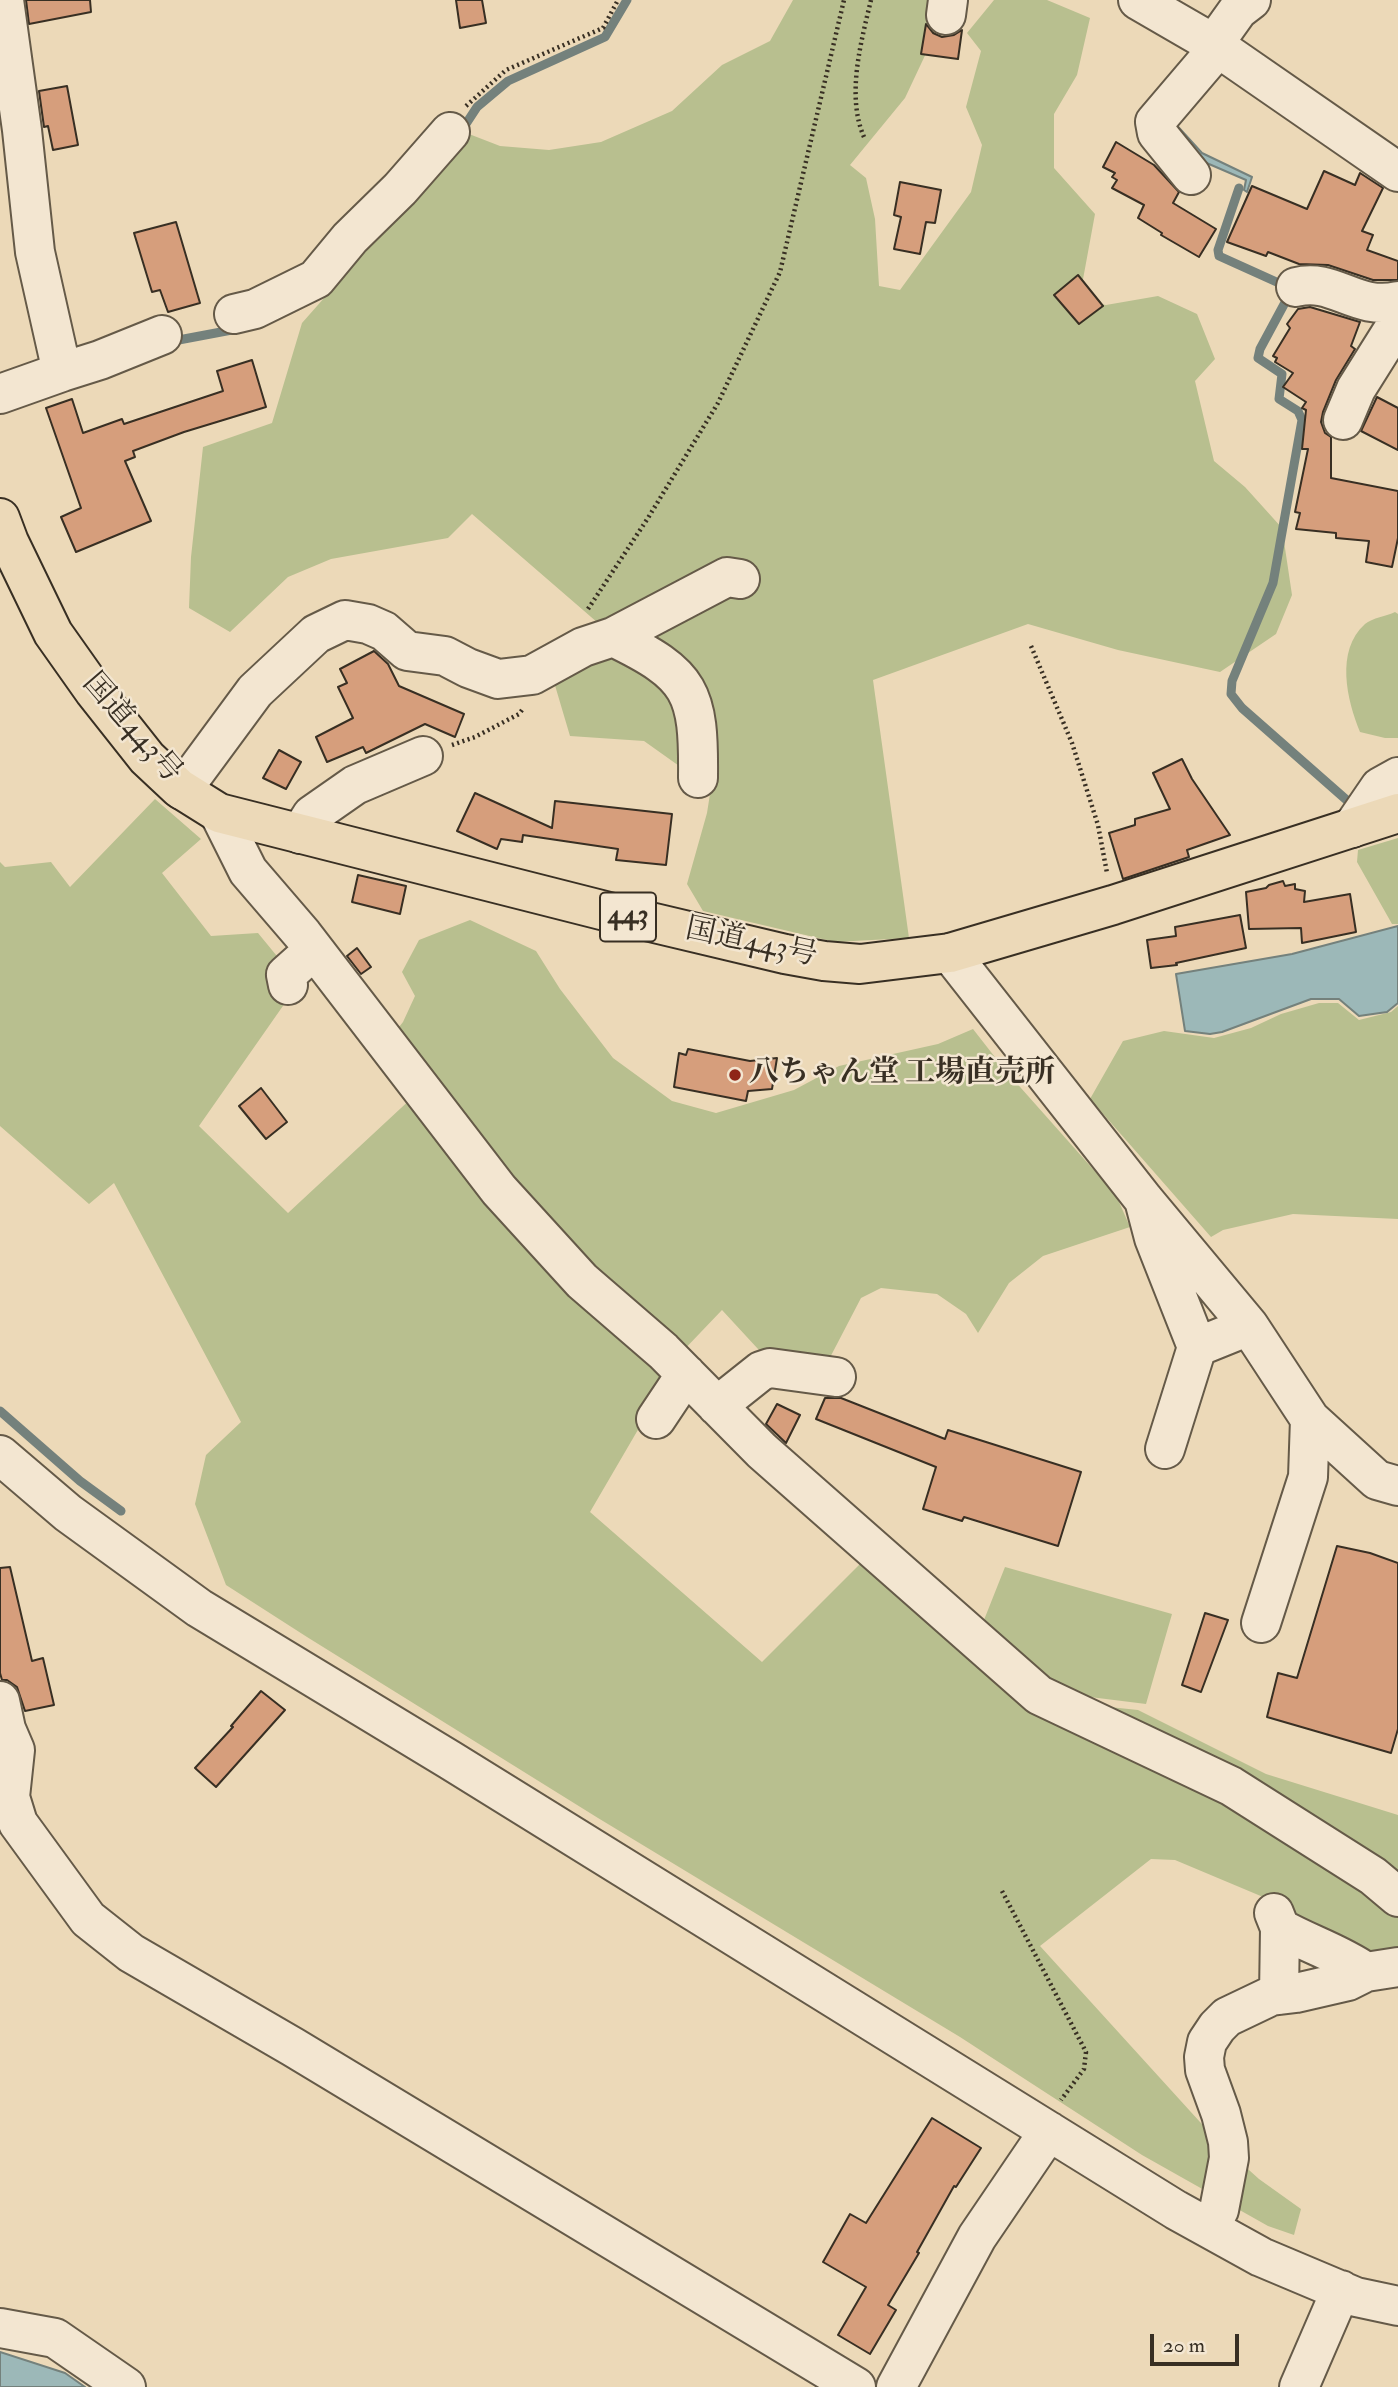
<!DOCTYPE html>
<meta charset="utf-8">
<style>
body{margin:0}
#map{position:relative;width:1398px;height:2387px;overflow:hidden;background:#ecd9b8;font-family:"IM FELL Double Pica",serif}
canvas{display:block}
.scale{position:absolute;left:1150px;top:2334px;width:89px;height:32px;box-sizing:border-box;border:4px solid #382f23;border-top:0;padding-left:9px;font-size:21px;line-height:24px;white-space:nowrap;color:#382f23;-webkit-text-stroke:5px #f3e6d1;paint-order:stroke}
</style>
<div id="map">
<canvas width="1398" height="2387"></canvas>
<div class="scale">20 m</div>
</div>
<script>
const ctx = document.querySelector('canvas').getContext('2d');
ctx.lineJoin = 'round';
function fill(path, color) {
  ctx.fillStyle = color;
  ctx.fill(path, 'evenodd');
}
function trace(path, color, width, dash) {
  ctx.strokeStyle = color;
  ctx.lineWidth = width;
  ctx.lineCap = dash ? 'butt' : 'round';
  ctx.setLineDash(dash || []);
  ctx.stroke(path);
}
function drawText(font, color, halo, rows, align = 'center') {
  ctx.font = font + ' "IM FELL Double Pica","Noto Serif JP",serif';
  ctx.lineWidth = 5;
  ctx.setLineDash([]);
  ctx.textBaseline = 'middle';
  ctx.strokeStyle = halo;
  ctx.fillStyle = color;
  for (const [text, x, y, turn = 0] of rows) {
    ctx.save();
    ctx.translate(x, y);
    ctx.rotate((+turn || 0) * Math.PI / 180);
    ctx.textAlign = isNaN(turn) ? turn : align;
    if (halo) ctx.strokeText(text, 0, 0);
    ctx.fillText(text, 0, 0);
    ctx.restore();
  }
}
const green = new Path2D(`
 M793,0H940L937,30L905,98L850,165L866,178L875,219L879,286L900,290L971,192L982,145L966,107L981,51L967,33L994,0H1047L1090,18L1077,75L1054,114V168L1095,214L1079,301L1106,305L1158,296L1197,314L1215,359L1195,381L1214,461L1245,487L1282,528L1292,595L1276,634L1220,672L1118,650L1028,624L873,680L909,938L835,942L703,911L687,884L707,813L710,794L682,768L644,741L570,736L554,682L598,623L472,514L448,538L331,559L288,577L230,632L189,608L191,557L203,447L272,423L302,323L469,134L500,146L549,150L601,142L672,111L722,65L770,41Z
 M1395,612L1398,614V738H1385L1360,732C1347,700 1335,651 1365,624C1372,618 1387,616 1395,612Z
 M155,799L201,839L162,873L211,936L258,933L299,983L199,1126L288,1213L415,1095L667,1380L590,1512L762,1662L867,1557L1398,1916V1954L1382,1956L1329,1945L1275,1902L1175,1860L1151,1859L1040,1946L1220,2144L1259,2179L1301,2209L1294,2235L1268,2226L1142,2155L960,2037L598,1818L307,1637L226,1585L195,1504L206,1455L241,1422L114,1183L89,1204L0,1126V862L5,867L51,862L70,887Z
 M1398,838V924H1392L1357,862L1358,850Z
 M470,920L536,951L560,989L613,1058L672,1101L716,1113L794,1090L839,1066L938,1044L973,1029L1005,1070L1116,1195L1130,1227L1043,1256L1009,1283L978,1333L966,1314L937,1294L881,1288L861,1298L824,1369L770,1362L722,1310L679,1355L564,1251L392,1036L403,1022L415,996L402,972L419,940Z
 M1319,1003H1338L1359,1020L1391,1012L1398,1006V1219L1293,1214L1223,1230L1211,1237L1090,1099L1123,1041L1164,1031L1214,1038L1251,1028L1281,1014Z
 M1005,1567L1172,1614L1146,1704L1066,1694L982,1625Z
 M1071,1703L1138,1710L1266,1774L1398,1815V1888Z`);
const water = new Path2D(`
 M1171,119L1202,153L1252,177L1247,192L1244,190L1246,180L1202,161L1193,153Z
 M1398,926V1003L1387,1012L1359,1016L1339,999H1311L1222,1032L1210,1034L1185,1031L1176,974L1292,954Z
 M0,2352L65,2373L85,2387H0Z`);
const stream = new Path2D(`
 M460,133L477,107L508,81L605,37L627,0
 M1239,188L1218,250L1219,256L1281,284L1287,291L1288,297L1260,349L1258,358L1282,374L1279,399L1298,411L1302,420L1273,583L1232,681L1231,694L1242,708L1350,803
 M168,342L237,329
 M0,1411L80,1481L121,1511`);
const building = new Path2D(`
 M26,0H90L91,12L29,24Z
 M456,0H482L486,23L460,28Z
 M926,24L933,33L942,37L954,35L962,30L958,59L921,54Z
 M67,86L78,145L53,150L48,126L44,127L39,91Z
 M1116,142L1154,165L1179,192L1173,203L1216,229L1199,257L1161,235L1162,233L1138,218L1144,205L1112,188L1117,180L1112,177L1115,173L1103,167Z
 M1324,171L1355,185L1360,173L1383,188L1362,231L1373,235L1367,250L1398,261V280H1373L1328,265L1299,264L1268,252L1266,256L1227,242L1252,186L1307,209Z
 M900,182L941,190L935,223L926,222L920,254L894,249L901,217L894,215Z
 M176,222L200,303L168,312L160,290L152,292L134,233Z
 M1078,275L1103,306L1079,324L1054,295Z
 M1310,307L1360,322L1351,346L1355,349L1336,380L1323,412L1321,422L1325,433L1331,437V478L1398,491V538L1392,567L1366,562L1369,541L1336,538V533L1296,529L1300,513L1295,512L1308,449H1302L1306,410L1302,408L1306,402L1283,387L1293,373L1275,362L1277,358L1273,356L1290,328L1287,324L1298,309Z
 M252,360L266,407L184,432L133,451L135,457L125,461L151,521L76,552L61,517L81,508L46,408L72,399L83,433L122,419L124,424L223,391L217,371Z
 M1377,397L1398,408V450L1361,431Z
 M374,651L388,664L399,686L464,714L455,737L425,724L366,753L363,747L327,762L316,737L353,718L338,687L347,683L340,669Z
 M279,750L301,762L286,789L263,778Z
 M1182,759L1192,779L1230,835L1187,850L1189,857L1123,879L1109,833L1135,825V819L1170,809L1153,773Z
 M475,793L552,828L555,801L672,814L666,865L616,860L618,849L523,835L522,842L501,839L497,849L457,831Z
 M358,875L406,886L400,914L352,902Z
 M1283,881L1285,886L1295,884V889L1305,891L1304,902L1350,894L1356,932L1302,943L1301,928L1249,929L1246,892L1266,888L1269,885Z
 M1240,915L1246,948L1176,963L1177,965L1151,968L1147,940L1176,936L1175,927Z
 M357,948L371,967L361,974L347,956Z
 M688,1049L750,1061L777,1058L772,1089L748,1091L746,1101L674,1087L679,1053L686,1055Z
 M261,1088L287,1122L266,1139L239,1106Z
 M825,1398H841L945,1439L948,1430L1081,1472L1058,1546L964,1517L962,1521L923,1509L936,1467L816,1419Z
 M777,1404L800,1415L786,1443L766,1424Z
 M1337,1546L1370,1553L1398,1563V1729L1391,1753L1267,1717L1278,1673L1297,1678Z
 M10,1567L32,1661L43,1658L54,1705L25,1711L17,1687L7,1680H2L0,1673V1568Z
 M1205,1613L1228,1620L1201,1692L1182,1685Z
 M261,1691L285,1710L216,1787L195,1768L233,1727L231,1726Z
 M932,2118L981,2148L956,2187L954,2186L917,2252L919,2253L888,2305L896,2310L870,2354L838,2335L866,2287L823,2262L850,2214L866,2223Z`);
const path = new Path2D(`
 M466,106L506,70L603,28L618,0
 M864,137C846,96 861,42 871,0
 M588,609L648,518L718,403L780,272L844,0
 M1031,646L1072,743L1098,825L1107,873
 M452,745L475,737L519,714L522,710
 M1002,1891L1086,2052L1084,2069L1061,2100`);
const minor = new Path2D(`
 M4,0L22,130L35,252L62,372L100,360L162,335
 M1138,0L1207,40L1398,172
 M946,15L948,0
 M1213,45L1238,10L1251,0
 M1191,175L1157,133L1155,122L1218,48
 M1296,287C1334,277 1355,311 1398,301
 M234,314L255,309L316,279L350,238L400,189L450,132
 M0,394L62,372
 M1343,420L1356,389L1398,322
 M613,637C692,675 699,692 698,778
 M182,790L255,691L316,634L345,620L368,624L384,631L407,651L445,656L468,668L498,679L532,675L583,647L613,637L727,577L740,579
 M219,813L248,871L303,935L499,1190L582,1281L663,1351L762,1451L1039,1695L1231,1786L1373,1876L1398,1897
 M1352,828L1380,787L1398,777
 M300,834L312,815L355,785L423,756
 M950,953L1144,1200L1249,1326L1197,1347L1154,1238L1144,1200
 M288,985L286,975L314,950
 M1249,1326L1310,1419L1377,1480L1398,1486
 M717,1406L761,1371L770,1368L836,1377
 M656,1419L686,1374
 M1165,1449L1197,1347
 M0,1455L68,1513L199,1608L450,1760L1176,2210L1261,2257L1356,2297L1398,2306
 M1261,1623L1308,1477L1310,1419
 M0,1701L6,1729L15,1750L10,1797L18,1823L88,1919L131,1953L293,2047L856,2387
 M1274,1913L1280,1928L1279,1995
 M1280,1928C1308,1944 1339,1953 1366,1972
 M1219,2210L1229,2158L1228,2142L1221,2114L1205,2070L1204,2057L1207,2042L1217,2027L1227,2017L1271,1996L1296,1993L1348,1981L1366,1972L1398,1967
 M0,2328L55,2338L126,2387
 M896,2387L977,2237L1049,2131
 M1299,2387L1341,2290`);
const highway = new Path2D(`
 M0,518L9,542L53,633L94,691L147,758L179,788L219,813L625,916L785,954L824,961L860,964L950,953L1113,905L1398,813`);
const markers = [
 [735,1075,7,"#8f2418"]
];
const shields = [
 [628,917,56]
];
const shieldNames = [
 ["443",628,917]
];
const streetNames = [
 ["国道443号",131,729,49],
 ["国道443号",751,944,12]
];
const poiNames = [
 ["八ちゃん堂 工場直売所",749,1075]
];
fill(green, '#b8bf8f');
fill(water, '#9cb8b8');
trace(water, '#74817c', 2);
trace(stream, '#74817c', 9);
fill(building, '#d69e7c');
trace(building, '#382f23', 2);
trace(minor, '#655a48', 42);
trace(highway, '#382f23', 42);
trace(path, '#382f23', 4.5, [2, 3.5]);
trace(minor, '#f3e6d1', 38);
trace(highway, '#ecd9b8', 38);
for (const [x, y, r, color] of markers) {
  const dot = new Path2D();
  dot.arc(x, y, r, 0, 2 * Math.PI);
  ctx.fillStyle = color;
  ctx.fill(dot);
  trace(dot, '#f3e6d1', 2.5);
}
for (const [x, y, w] of shields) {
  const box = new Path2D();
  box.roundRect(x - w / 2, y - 24.5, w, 49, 5);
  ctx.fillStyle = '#f3e6d1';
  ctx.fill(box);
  trace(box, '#382f23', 2);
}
drawText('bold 28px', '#382f23', null, shieldNames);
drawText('30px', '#382f23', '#f3e6d1', streetNames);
drawText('bold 30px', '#382f23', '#f3e6d1', poiNames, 'left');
</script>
